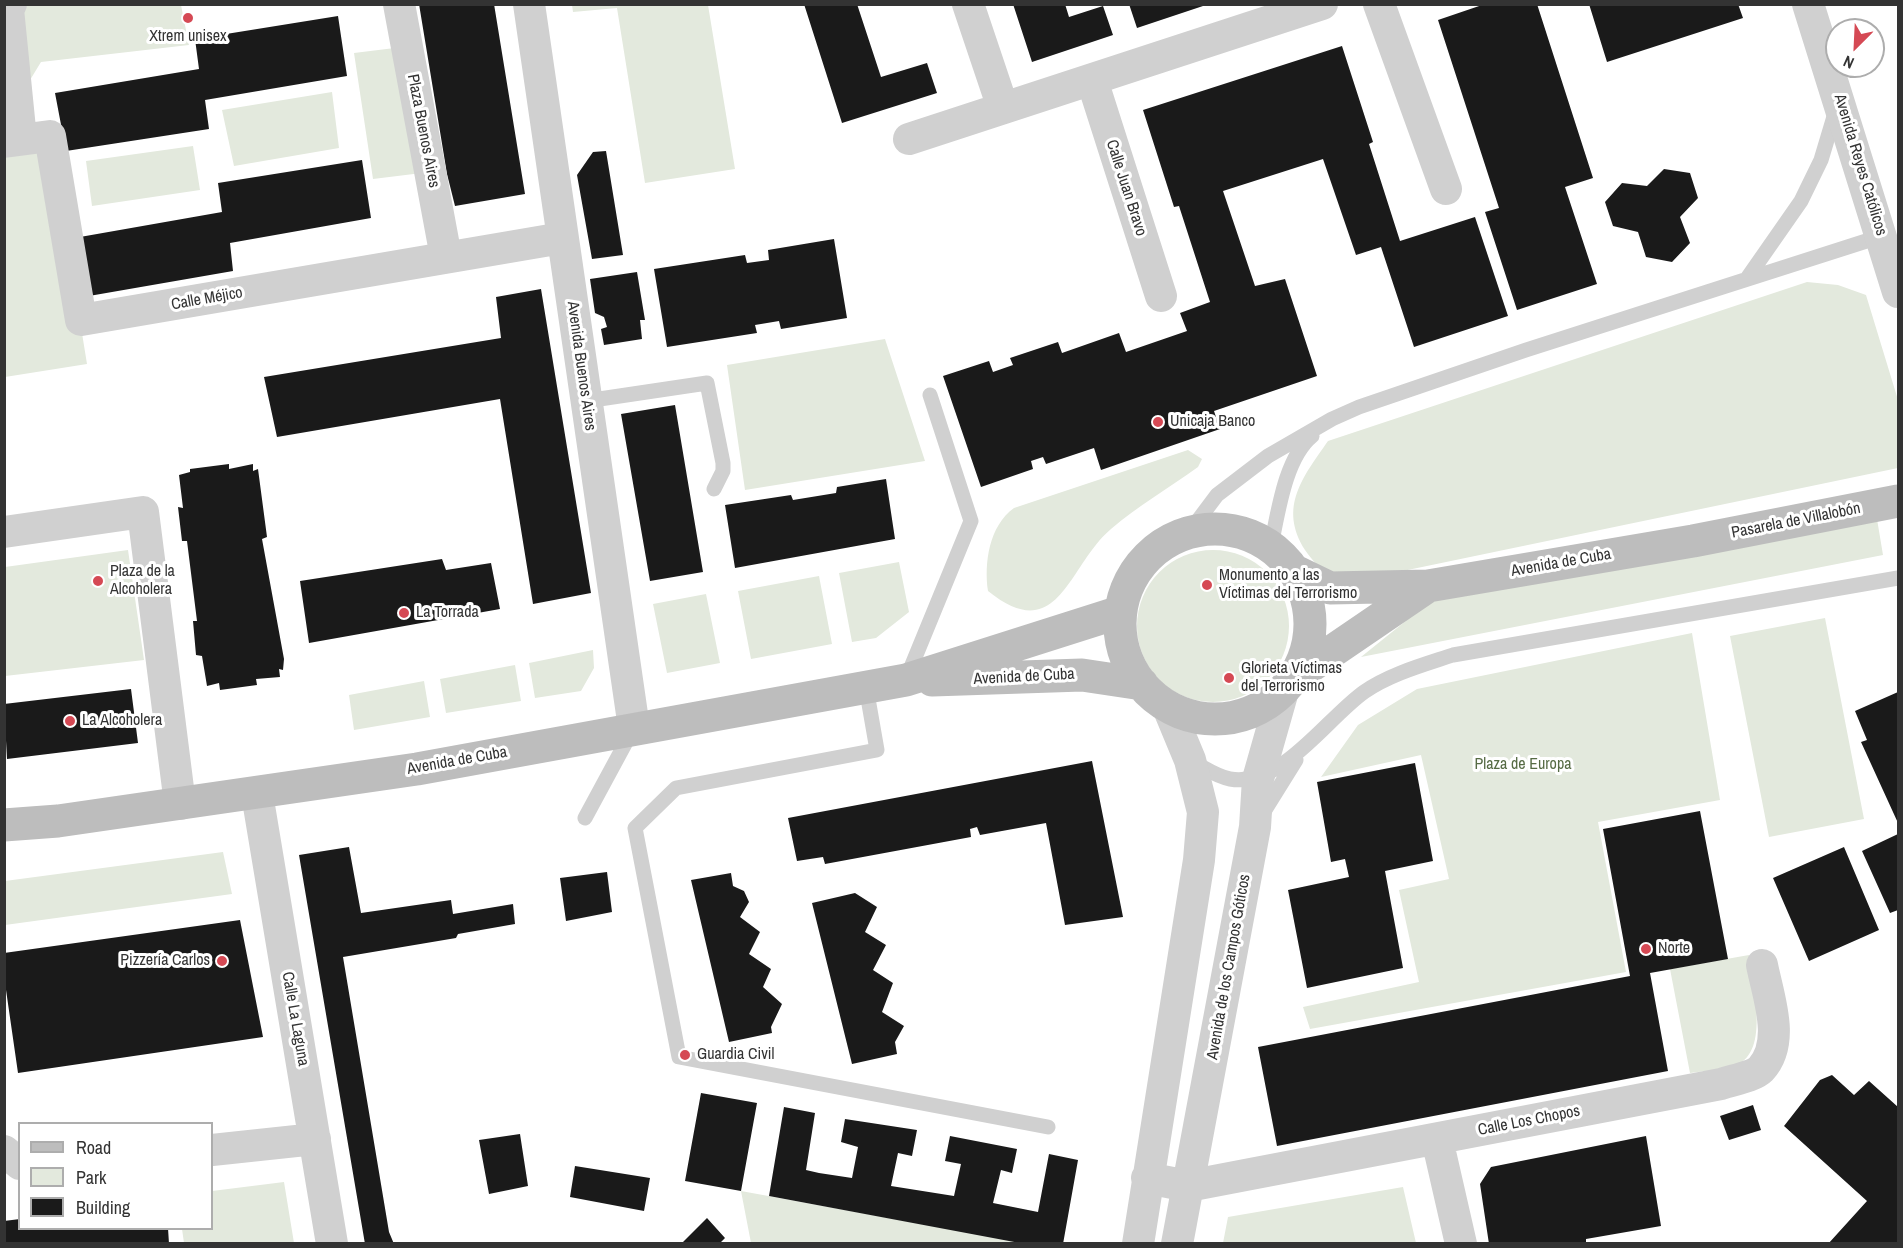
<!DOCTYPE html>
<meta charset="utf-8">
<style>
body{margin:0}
#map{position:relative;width:1903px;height:1248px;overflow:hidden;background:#fff;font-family:"Archivo Narrow",sans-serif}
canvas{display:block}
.frame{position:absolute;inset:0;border:6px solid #333;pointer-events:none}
.legend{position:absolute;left:18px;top:1122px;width:195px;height:108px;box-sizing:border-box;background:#fff;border:2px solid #adadad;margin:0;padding:8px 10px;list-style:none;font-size:18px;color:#333}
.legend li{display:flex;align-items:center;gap:12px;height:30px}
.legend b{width:30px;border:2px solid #adadad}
.north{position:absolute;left:1825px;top:18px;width:60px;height:60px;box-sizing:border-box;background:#fff;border:2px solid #adadad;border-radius:50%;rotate:204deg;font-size:16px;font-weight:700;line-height:24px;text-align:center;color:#333}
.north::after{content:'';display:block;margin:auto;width:21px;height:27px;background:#d54954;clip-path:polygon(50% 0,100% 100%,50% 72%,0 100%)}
</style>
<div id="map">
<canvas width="1903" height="1248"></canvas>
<div class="frame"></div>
<ul class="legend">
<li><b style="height:8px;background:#bdbdbd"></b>Road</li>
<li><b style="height:16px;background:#e3e9dd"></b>Park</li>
<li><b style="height:16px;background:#1a1a1a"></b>Building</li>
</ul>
<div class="north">N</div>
</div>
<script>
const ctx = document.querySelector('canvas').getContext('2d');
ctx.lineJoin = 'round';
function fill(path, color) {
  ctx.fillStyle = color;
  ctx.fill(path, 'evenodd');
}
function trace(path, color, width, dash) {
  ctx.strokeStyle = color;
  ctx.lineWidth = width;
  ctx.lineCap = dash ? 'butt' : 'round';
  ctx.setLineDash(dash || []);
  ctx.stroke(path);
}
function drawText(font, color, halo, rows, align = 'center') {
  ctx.font = font + ' "Archivo Narrow",sans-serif';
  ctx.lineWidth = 6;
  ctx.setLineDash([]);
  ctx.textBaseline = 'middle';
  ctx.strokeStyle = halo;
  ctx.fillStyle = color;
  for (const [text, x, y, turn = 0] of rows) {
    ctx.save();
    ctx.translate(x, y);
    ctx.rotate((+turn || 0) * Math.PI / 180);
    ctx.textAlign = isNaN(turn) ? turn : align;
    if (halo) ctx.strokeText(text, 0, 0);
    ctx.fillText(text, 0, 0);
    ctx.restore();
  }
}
const green = new Path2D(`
 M5,5H181L189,45L41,62L5,121Z
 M572,5H708L735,169L645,183L617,8L573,12Z
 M419,45L438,171L373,179L354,53Z
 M332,92L339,148L234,166L222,110Z
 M50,136L87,364L5,377L4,142Z
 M193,146L200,190L92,206L86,161Z
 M1807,282L1838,285L1866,295L1898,400V468L1398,572C1384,573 1344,578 1333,574C1321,571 1312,560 1305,550C1278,507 1303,477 1328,441Z
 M885,339L925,461L745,490L727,365Z
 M1188,450L1202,459L1198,467C1169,488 1138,506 1111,529C1068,565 1059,648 988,591C984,563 989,526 1014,508Z
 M1877,519L1883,555L1361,657L1438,595Z
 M128,550L144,660L5,676V567Z
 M1137 626a76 76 0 1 1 152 0a76 76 0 1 1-152 0Z
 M899,562L909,612L876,638L852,642L839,573Z
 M819,576L832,644L751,659L738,591Z
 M706,594L720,663L667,673L653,604Z
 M1825,618L1864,819L1769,837L1730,636Z
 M1692,633L1720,800L1598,822L1626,972L1310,1029L1303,1007L1419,982L1399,890L1449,879L1421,755L1321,777L1358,725L1417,689Z
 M593,650L594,668L581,691L535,698L529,663Z
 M515,665L521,701L446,713L440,679Z
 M424,681L430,717L354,730L349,695Z
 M223,852L232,894L5,925V881Z
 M1749,955C1752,982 1771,1052 1736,1065C1722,1070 1705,1071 1690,1073L1670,969Z
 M284,1182L294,1243H184L182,1229L212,1228V1191Z
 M1403,1187L1416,1243H1223L1228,1217Z
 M741,1191L1025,1243H751Z`);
const building = new Path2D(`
 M419,4H494L525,194L455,206L447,174Z
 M804,4H857L881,77L927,63L937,93L842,123Z
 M1013,4H1065L1069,17L1103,6L1113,35L1032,62Z
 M1129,4H1206V5L1137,28Z
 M1485,4H1537L1593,178L1565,187L1597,284L1517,310L1485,212L1499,208L1438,20Z
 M1589,4H1738L1743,18L1607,62Z
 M338,16L347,76L205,100L209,129L66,151L55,93L199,69L195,39Z
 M1342,46L1373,142L1369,144L1400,241L1475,217L1508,316L1414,347L1381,247L1356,255L1323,159L1223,191L1255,286L1285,279L1317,376L1214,411L1220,429L1101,470L1094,448L1046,464L1043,457L1031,461L1033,469L981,487L943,376L989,361L993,372L1013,365L1010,358L1058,342L1062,353L1119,333L1126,352L1187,331L1180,313L1210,302L1179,206L1174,207L1143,110Z
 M606,151L623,255L592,259L577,175L593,152Z
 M362,160L371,218L230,243L233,271L89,296L80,237L222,212L218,183Z
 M1664,169L1690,173L1698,198L1680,217L1690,243L1672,262L1646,257L1638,232L1613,226L1605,202L1622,183L1647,186Z
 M834,239L847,318L781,329L779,321L755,325L757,333L667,347L654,269L745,255L747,263L769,260L768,250Z
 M637,272L645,320H640L642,339L604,345L601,329L607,327L604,317L595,313L590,279Z
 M541,289L591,593L533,604L500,399L277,437L264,377L501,338L496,297Z
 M675,405L703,572L650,581L621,414Z
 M229,464V469L253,464V471L258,469L267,537L262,539L284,659L283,670L279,669L280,677L256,679L257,685L220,690L219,683L207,686L202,656L196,655L193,621H197L187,541H182L178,507L183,508L179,475L190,472V469Z
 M886,479L895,539L735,568L725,505L791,495L793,500L836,493L837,487Z
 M442,559L446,570L491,563L500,609L309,643L300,581Z
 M131,689L138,743L7,759L4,704Z
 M1898,692V823L1861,742L1867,740L1855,711Z
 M1092,761L1123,917L1065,925L1046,823L980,835L977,827L970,829L971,837L825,864L823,857L797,861L788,818Z
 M1415,763L1433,861L1385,871L1403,968L1307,988L1288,890L1349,877L1345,859L1331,862L1317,782Z
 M1700,811L1728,959L1650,973L1668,1071L1277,1146L1258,1047L1630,976L1603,829Z
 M1898,834V910L1890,913L1862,851Z
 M349,847L361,913L451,900L453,914L513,904L515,924L458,934L456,938L343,957L389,1232L394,1244H365L299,855Z
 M1844,847L1879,930L1809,961L1773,878Z
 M607,872L612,912L566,921L560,878Z
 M731,873L733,886L744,891L749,902L740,917L760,932L749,954L771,969L763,987L782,1004L771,1027L772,1033L729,1042L691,880Z
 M855,893L877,907L865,932L886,945L873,970L893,983L882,1012L904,1026L895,1042L897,1054L852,1064L812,903Z
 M240,920L263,1037L18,1073L4,976V953Z
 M1832,1075L1854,1095L1869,1081L1898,1107V1244H1828L1867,1201L1784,1126L1820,1080Z
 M701,1093L757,1103L741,1191L685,1181Z
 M1753,1105L1761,1130L1729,1140L1720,1116Z
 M784,1107L815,1113L806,1170L819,1173L852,1178L858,1147L841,1142L845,1119L917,1130L912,1156L898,1153L891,1186L954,1196L961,1164L945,1161L950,1136L1017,1149L1012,1173L1001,1170L993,1203L1038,1212L1049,1154L1078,1160L1063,1244H1025L769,1196Z
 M520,1134L528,1186L489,1194L479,1140Z
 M1646,1136L1661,1226L1586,1239V1244H1489L1480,1184L1491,1167Z
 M575,1166L650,1178L644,1211L570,1197Z
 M707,1218L725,1238L719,1244H681Z
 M20,1219V1228H168L169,1244H4V1221Z`);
const lane = new Path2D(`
 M1748,277L1801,201L1821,160L1836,110
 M586,401L707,383L723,463V471L714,489
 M1190,531L1217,495L1268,456L1332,419L1359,407L1526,350L1882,236
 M1271,546C1278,513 1285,458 1312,436
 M907,677L971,521L930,395
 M866,687L877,750L676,788L635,828L679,1057L1048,1127
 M1193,762C1205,768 1217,777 1230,779C1281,788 1325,720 1364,692C1390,674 1423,665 1453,655L1898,578
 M1263,813L1296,760
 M585,818L632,731`);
const street = new Path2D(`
 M11,4L8,9L21,139
 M399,4L446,257
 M529,4L634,728
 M968,4L1003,108
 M1379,4L1446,189
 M1808,4L1898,292
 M1092,80L1161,296
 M909,139L1322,4
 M4,142L50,136L81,320L562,238
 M4,532L143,512L180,804
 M257,794L332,1244
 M1437,1139L1461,1244
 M212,1150L315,1139
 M4,1151L20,1164
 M1147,1178L1188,1186L1721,1084C1732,1080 1753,1077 1761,1069C1786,1042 1768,996 1762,965
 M1138,1244L1199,860L1203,812L1190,760L1168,707
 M1177,1244L1255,827L1258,779L1283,691`);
const secondary = new Path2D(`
 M1120 624a95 95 0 1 1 190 0a95 95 0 1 1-190 0Z
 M1295,571L1330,588L1428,586L1693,541L1898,501
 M1296,676L1428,586
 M932,680L1082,675L1142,684
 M4,825L58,821L417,769L906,680L1120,612`);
const markers = [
 [188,18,6,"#d54954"],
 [1158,422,6,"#d54954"],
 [98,581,6,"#d54954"],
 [1207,585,6,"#d54954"],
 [404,613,6,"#d54954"],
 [1229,678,6,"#d54954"],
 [70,721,6,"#d54954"],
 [1646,949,6,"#d54954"],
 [222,961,6,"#d54954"],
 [685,1055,6,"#d54954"]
];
const poiNames = [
 ["Xtrem unisex",188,37,"center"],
 ["Unicaja Banco",1170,422],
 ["Plaza de la",110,572],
 ["Alcoholera",110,590],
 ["Monumento a las",1219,576],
 ["Víctimas del Terrorismo",1219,594],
 ["La Torrada",416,613],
 ["Glorieta Víctimas",1241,669],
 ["del Terrorismo",1241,687],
 ["La Alcoholera",82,721],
 ["Norte",1658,949],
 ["Pizzería Carlos",210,961,"right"],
 ["Guardia Civil",697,1055]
];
const streetNames = [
 ["Plaza Buenos Aires",423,131,79],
 ["Avenida Reyes Católicos",1860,165,73],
 ["Calle Juan Bravo",1126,188,72],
 ["Calle Méjico",207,299,-10],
 ["Avenida Buenos Aires",581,366,82],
 ["Pasarela de Villalobón",1796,521,-11],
 ["Avenida de Cuba",1561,563,-10],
 ["Avenida de Cuba",1024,677,-3],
 ["Avenida de Cuba",457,761,-10],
 ["Avenida de los Campos Góticos",1229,967,-80],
 ["Calle La Laguna",295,1019,80],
 ["Calle Los Chopos",1529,1121,-11]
];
const parkNames = [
 ["Plaza de Europa",1523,765]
];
fill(green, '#e3e9dd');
fill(building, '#1a1a1a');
trace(lane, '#d0d0d0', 15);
trace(street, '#d0d0d0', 32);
trace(secondary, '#bdbdbd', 33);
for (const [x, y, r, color] of markers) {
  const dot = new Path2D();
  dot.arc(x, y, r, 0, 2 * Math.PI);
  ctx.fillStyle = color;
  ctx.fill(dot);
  trace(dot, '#fff', 2);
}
drawText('16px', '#333', '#fff', poiNames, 'left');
drawText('16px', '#333', '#fff', streetNames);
drawText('16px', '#566b44', '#fff', parkNames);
</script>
